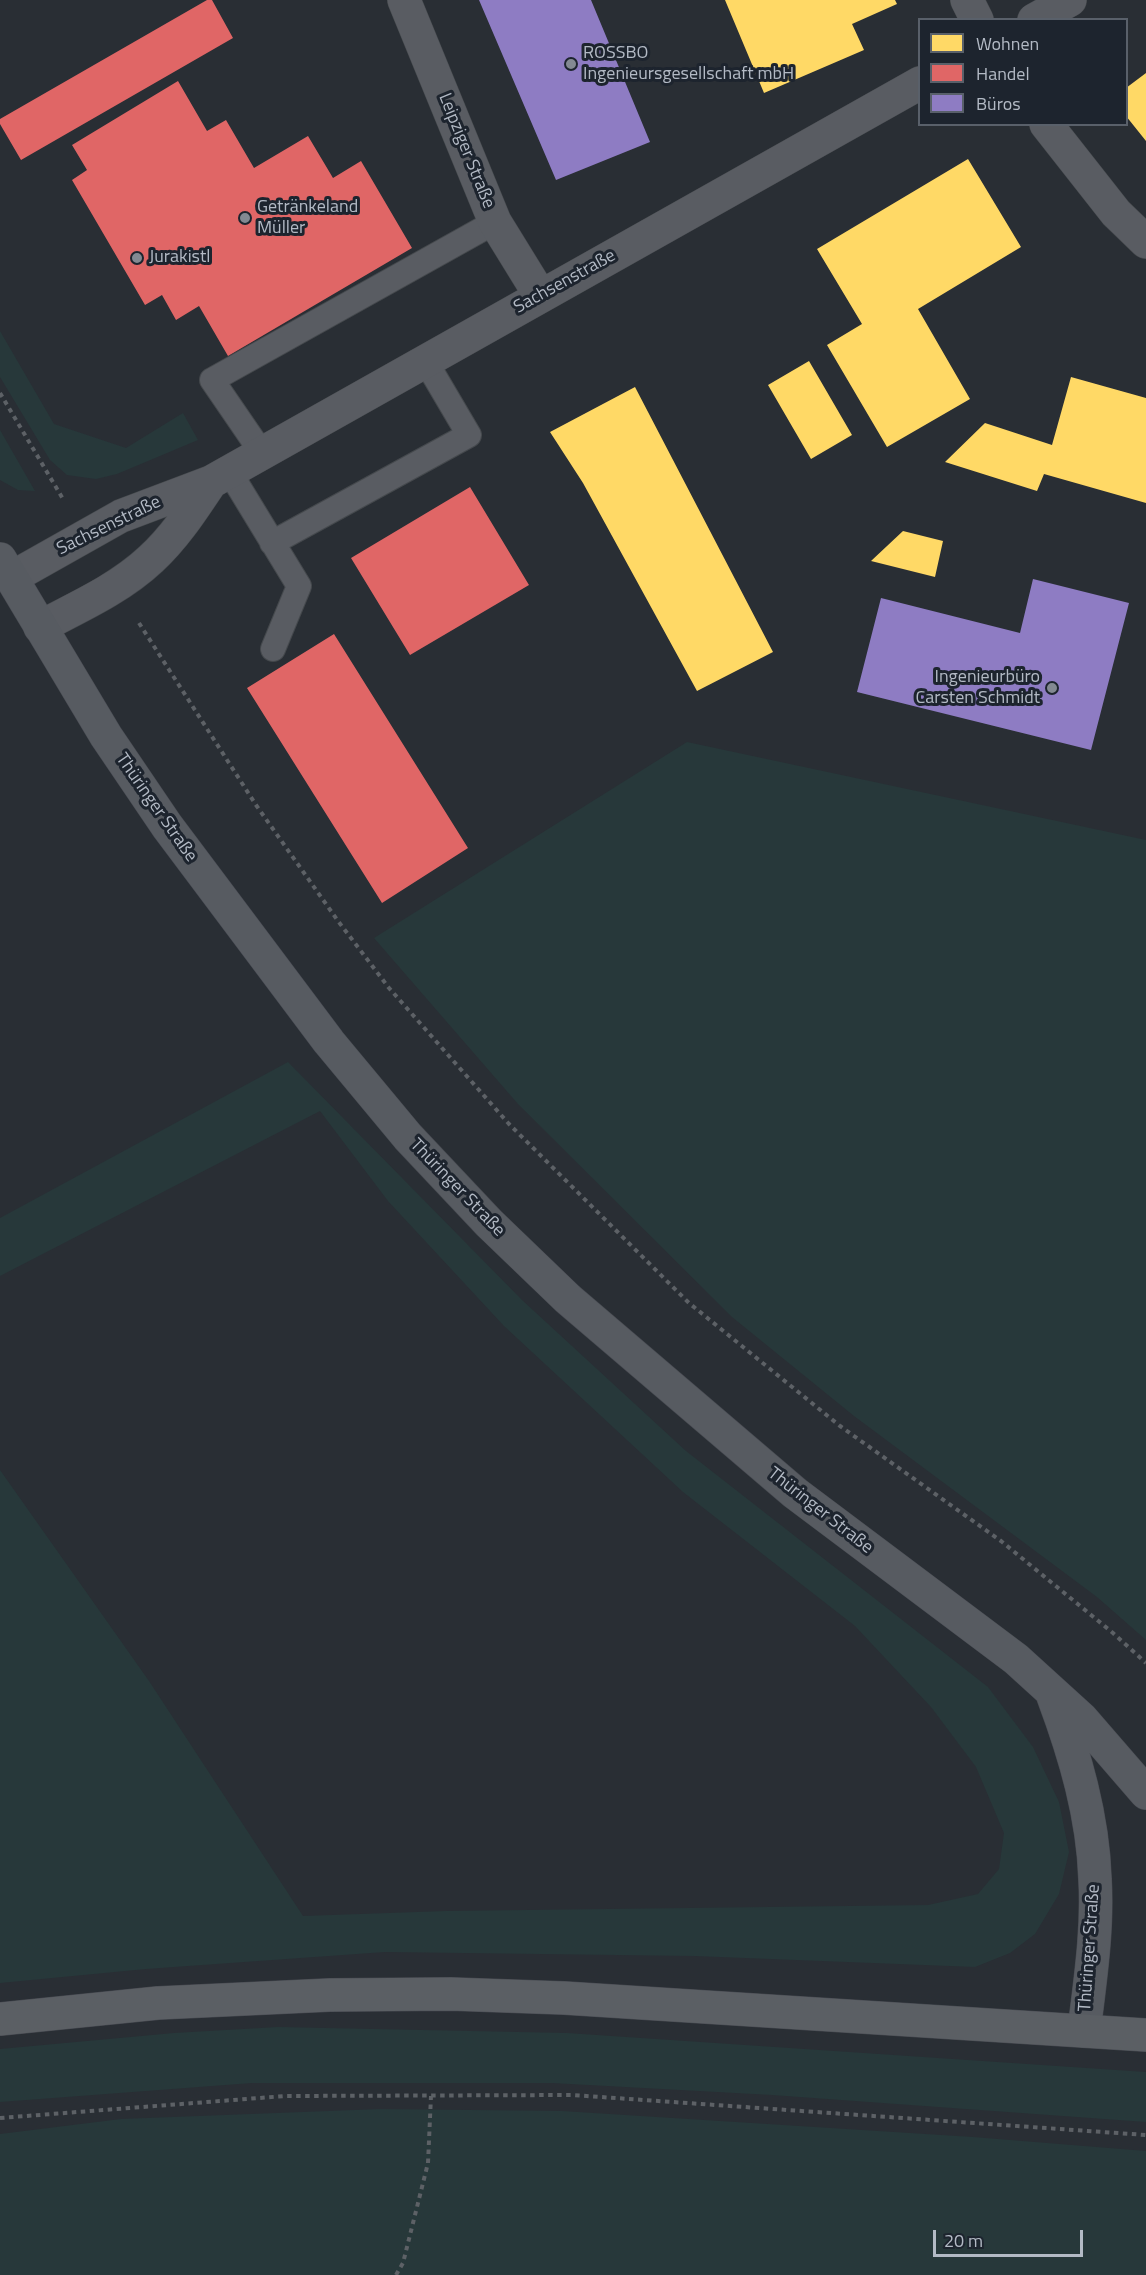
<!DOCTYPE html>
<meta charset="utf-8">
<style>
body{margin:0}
#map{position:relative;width:1146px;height:2275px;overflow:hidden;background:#292e34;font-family:"Titillium Web",sans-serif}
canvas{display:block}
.legend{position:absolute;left:918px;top:18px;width:210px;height:108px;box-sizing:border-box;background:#1d242e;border:2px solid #59606a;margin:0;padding:8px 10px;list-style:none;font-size:18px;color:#b3bac5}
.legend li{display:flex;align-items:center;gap:12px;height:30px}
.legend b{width:30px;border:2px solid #59606a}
.scale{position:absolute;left:933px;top:2230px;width:150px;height:27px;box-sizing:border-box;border:3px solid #b3bac5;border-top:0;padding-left:8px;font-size:18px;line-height:21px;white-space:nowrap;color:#b3bac5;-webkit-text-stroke:4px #1d242e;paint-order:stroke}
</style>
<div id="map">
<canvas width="1146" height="2275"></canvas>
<ul class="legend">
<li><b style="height:16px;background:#ffd966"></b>Wohnen</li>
<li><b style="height:16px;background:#e06666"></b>Handel</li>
<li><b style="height:16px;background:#8e7cc3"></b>Büros</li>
</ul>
<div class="scale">20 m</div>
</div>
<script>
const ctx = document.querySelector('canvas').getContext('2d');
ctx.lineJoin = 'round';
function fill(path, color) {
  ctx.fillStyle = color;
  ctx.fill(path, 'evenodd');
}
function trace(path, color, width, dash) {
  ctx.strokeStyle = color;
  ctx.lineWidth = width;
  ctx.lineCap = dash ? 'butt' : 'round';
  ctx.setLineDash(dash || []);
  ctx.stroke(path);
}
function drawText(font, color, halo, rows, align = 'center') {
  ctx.font = font + ' "Titillium Web",sans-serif';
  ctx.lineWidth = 6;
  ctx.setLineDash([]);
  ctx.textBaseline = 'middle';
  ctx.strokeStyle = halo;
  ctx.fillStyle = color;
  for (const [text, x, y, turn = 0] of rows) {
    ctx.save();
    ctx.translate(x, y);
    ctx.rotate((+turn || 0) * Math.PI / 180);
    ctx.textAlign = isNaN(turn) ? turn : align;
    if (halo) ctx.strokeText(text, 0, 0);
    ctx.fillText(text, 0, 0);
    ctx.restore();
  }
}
const green = new Path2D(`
 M0,331L54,424L126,448L183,413L198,440L117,474L96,479L67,475L50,460L0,377Z
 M0,430L35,491L18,490L0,480Z
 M687,742L1146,840V1640L1097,1597L854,1416L732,1317L518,1104L374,938Z
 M288,1062L522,1300L686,1451L988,1687L1033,1747L1059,1802L1069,1852L1059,1894L1035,1934L1010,1953L975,1967L694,1956L385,1952L146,1969L0,1983V1470L149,1681L303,1916L446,1911L928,1905L978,1894L999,1869L1004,1833L976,1767L931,1707L855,1626L683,1492L504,1326L388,1201L320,1111L0,1276V1218Z
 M278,2027L567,2033L1146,2072V2122L772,2095L552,2083H252L0,2102V2049L174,2033Z
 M381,2109L562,2111L973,2137L1146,2151V2275H0V2134L121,2119Z`);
const homes = new Path2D(`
 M725,0H895L897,4L852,24L864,50L764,93Z
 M1146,73V141L1126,116V88Z
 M968,159L1021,247L918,309L970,399L887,447L827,345L862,324L817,249Z
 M809,361L852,435L811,459L768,385Z
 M1071,377L1146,398V503L1044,474L1037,491L945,462L985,423L1052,445Z
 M635,387L773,652L697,691L583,483L550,432Z
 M903,531L943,541L935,577L871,561Z`);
const shops = new Path2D(`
 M207,0H212L233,38L21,160L0,124V119Z
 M178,81L207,131L226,120L254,168L308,136L333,178L361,161L412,248L228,356L199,306L176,320L162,295L145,305L72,180L87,170L72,145Z
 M470,487L529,585L410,655L351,558Z
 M334,634L468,848L382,903L247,688Z`);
const offices = new Path2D(`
 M479,0H591L650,142L556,180Z
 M1033,579L1129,603L1091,750L857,692L881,598L1020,633Z`);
const path = new Path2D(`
 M0,393L63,499
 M139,623L256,805L338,921L389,988L509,1124L689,1303L840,1426L1001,1541L1113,1633L1146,1663
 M0,2118L285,2096L572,2095L1146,2135
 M396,2275L403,2263L428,2163L431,2096`);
const lane = new Path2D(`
 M262,453L212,380L495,222
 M229,471L299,586L273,649
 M272,543L469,435L426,362`);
const street = new Path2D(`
 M404,0L495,222L540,295
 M967,0L977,20
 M1034,20L1070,0
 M1046,124L1116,213L1146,242
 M11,578L121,516L211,482L920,83
 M40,627C78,607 119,589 151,559C175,537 193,509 211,482`);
const secondary = new Path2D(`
 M0,559L106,736L167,826L329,1042L408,1137L489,1223L568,1299L795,1493L1016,1659L1082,1719L1146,1793
 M1053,1696C1075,1755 1093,1816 1095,1879C1098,1930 1090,1981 1084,2031`);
const primary = new Path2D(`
 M0,2019L158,2003L330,1995L451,1994L564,1998L1146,2035`);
const markers = [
 [571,64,6,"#838992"],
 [245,218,6,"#838992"],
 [137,258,6,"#838992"],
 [1052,688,6,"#838992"]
];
const poiNames = [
 ["ROSSBO",583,54],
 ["Ingenieursgesellschaft mbH",583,75],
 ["Getränkeland",257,208],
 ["Müller",257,229],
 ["Jurakistl",149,258],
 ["Ingenieurbüro",1040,678,"right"],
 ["Carsten Schmidt",1040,699,"right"]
];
const streetNames = [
 ["Leipziger Straße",466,151,68],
 ["Sachsenstraße",565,282,-29],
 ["Sachsenstraße",109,526,-26],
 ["Thüringer Straße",156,808,55],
 ["Thüringer Straße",457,1188,46],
 ["Thüringer Straße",820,1511,38],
 ["Thüringer Straße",1090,1948,-86]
];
fill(green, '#27383a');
fill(homes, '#ffd966');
fill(shops, '#e06666');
fill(offices, '#8e7cc3');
trace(lane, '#45494d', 26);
trace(street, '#45494d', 34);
trace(secondary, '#474a51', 34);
trace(primary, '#474a51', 34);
trace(path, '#5d6166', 4, [4.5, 4.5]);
trace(lane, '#595c62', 24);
trace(street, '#595c62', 33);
trace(secondary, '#575b61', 33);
trace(primary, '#5b5f64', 33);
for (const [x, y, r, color] of markers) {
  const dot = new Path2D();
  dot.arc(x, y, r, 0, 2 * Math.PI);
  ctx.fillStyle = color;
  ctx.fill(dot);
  trace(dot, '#1d242e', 2);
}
drawText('18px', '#b3bac5', '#1d242e', poiNames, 'left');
drawText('18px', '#b3bac5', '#1d242e', streetNames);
</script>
